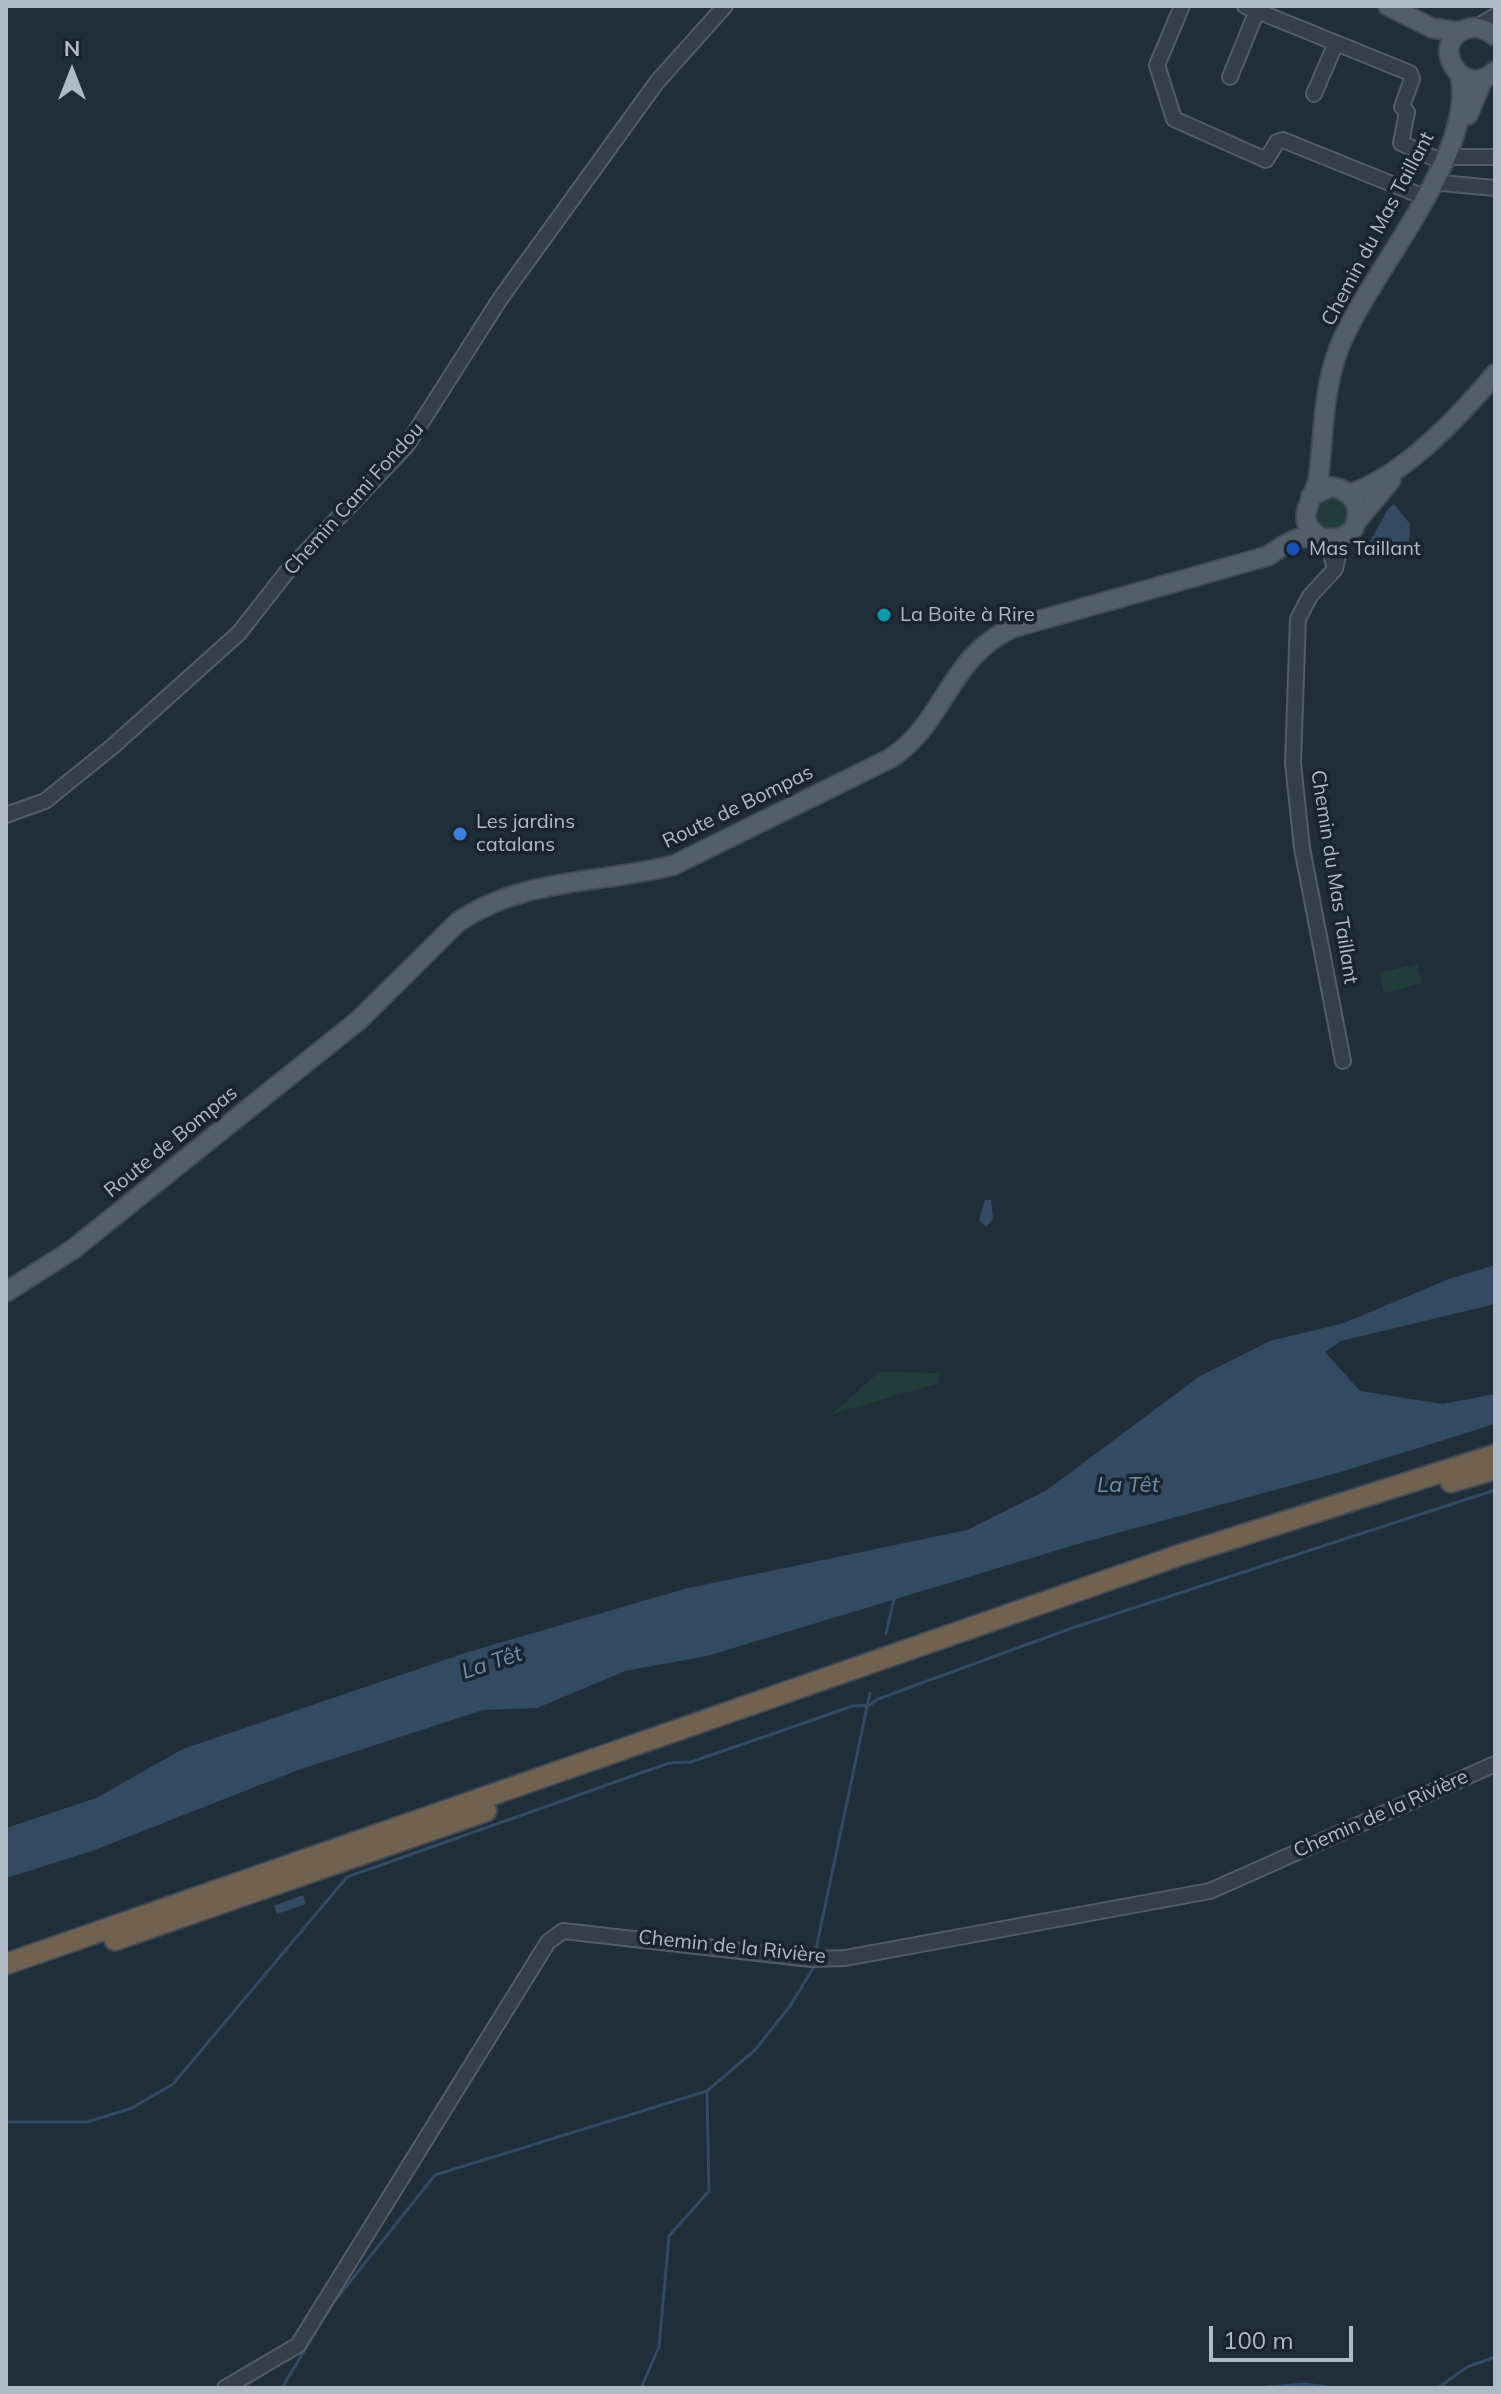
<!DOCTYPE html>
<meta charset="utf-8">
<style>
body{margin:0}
#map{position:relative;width:1501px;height:2394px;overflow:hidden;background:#202e3a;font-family:Mulish,sans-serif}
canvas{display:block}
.frame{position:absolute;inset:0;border:8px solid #afbac7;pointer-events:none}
.north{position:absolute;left:32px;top:32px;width:80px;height:80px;-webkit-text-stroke:6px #19242f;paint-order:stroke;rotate:0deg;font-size:22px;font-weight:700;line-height:32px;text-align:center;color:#afbac7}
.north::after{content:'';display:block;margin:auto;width:28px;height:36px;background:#afbac7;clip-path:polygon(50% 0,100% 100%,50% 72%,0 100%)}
.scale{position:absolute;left:1209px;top:2326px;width:144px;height:36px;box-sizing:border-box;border:4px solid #afbac7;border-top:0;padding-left:10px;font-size:24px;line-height:28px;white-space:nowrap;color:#afbac7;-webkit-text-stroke:6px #19242f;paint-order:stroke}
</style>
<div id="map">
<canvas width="1501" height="2394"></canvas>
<div class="frame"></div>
<div class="north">N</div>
<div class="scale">100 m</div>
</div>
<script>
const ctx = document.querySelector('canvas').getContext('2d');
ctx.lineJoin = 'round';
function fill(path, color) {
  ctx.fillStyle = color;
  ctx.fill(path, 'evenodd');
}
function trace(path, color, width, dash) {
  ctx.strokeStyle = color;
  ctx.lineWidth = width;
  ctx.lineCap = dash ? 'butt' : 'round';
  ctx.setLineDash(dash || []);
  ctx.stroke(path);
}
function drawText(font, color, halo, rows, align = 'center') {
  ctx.font = font + ' Mulish,sans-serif';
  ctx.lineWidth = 7;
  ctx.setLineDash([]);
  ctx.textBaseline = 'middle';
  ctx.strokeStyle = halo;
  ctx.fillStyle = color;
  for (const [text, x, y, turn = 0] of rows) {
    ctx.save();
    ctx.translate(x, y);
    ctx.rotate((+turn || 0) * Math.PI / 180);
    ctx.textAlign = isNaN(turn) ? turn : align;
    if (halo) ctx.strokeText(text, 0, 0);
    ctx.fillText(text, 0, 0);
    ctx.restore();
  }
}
const green = new Path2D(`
 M1313 514a18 18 0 1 1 36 0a18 18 0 1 1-36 0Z
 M1417,964L1422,983L1384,993L1379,973Z
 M879,1372L939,1373V1383L832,1414Z`);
const water = new Path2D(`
 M1394,504L1410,524L1409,546L1390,553L1371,550L1368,545L1388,509Z
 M985,1200H991L993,1219L986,1227L979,1220Z
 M1495,1265V1304L1341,1341L1325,1352L1360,1391L1443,1404L1495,1394V1424L1344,1471L1081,1543L707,1656L625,1671L537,1708L483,1710L298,1770L92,1851L6,1878V1828L96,1798L183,1749L465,1653L684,1589L967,1530L1047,1490L1200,1376L1270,1341L1344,1323L1449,1279Z
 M303,1895L306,1904L277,1914L274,1906Z`);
const stream = new Path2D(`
 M886,1634L894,1599
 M815,1954L870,1693
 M6,2122H87L132,2108L173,2084L347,1877L669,1763L691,1762L853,1706L870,1705L878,1699L1072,1628L1495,1490
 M282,2388L333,2303L435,2175L707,2091L755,2050L790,2006L815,1965
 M641,2388L659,2347L669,2236L709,2191L707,2092
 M1257,2388L1305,2384L1334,2388
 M1438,2388L1467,2367L1495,2357`);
const minor = new Path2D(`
 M1182,6L1157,65L1174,119L1266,160L1277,142L1283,140L1424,197
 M1245,6L1410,73L1412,79L1402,107L1407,112L1401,143L1443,162
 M1477,27L1495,16
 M1230,77L1257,11
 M1314,94L1336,43
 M1455,157H1495
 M1441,183L1495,188
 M1327,540L1335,569L1342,538
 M1335,569L1310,596L1298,619L1293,763L1302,848L1343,1061
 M6,815L45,801L112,747L239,633L286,573L407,445L500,299L657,82L725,6
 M225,2388L298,2345L548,1942L563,1931L811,1959L845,1958L1210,1891L1495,1764`);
const major = new Path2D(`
 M1388,6L1432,28L1460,32
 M1495,36C1486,29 1477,25 1466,29C1427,43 1463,102 1495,71
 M1468,115L1483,79
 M1349,494C1402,477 1459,417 1495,374
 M1357,521L1391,480
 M1320,537C1290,518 1317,498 1319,474C1324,430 1323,390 1339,348C1368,274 1477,154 1460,76
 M6,1292L72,1250L359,1020L458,922C524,877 601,884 674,865L891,758C947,720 948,658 1012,628L1268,556C1277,550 1287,542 1297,539C1319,532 1336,548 1354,528C1363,508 1353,490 1331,487L1311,496`);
const highway = new Path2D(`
 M1451,1482L1495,1469
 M115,1940L486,1811
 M6,1964L1180,1555L1495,1455`);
const markers = [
 [1293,549,8,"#1a4fb4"],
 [884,615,8,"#0f9aa8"],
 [460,834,8,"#3f7fe0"]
];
const streetNames = [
 ["Chemin du Mas Taillant",1378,229,-62],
 ["Chemin Cami Fondou",354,499,-48],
 ["Route de Bompas",738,807,-26],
 ["Chemin du Mas Taillant",1334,877,81],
 ["Route de Bompas",171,1142,-39],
 ["Chemin de la Rivière",1381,1814,-24],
 ["Chemin de la Rivière",732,1947,6]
];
const poiNames = [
 ["Mas Taillant",1309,549],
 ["La Boite à Rire",900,615],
 ["Les jardins",476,822],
 ["catalans",476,845]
];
const waterNames = [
 ["La Têt",1128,1485],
 ["La Têt",492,1663,-18]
];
fill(green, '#223b3b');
fill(water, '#334b62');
trace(stream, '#334b62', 3);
trace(minor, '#525d68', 18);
trace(major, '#404b57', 22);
trace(highway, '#3f4a55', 24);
trace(minor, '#343f4a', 14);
trace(major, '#525f6a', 18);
trace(highway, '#716150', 20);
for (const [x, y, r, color] of markers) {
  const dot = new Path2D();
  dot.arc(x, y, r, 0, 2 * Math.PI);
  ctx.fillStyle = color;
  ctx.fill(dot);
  trace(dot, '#19242f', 3);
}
drawText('20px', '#afbac7', '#19242f', streetNames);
drawText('20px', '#afbac7', '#19242f', poiNames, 'left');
drawText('italic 22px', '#6e8eab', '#19242f', waterNames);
</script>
